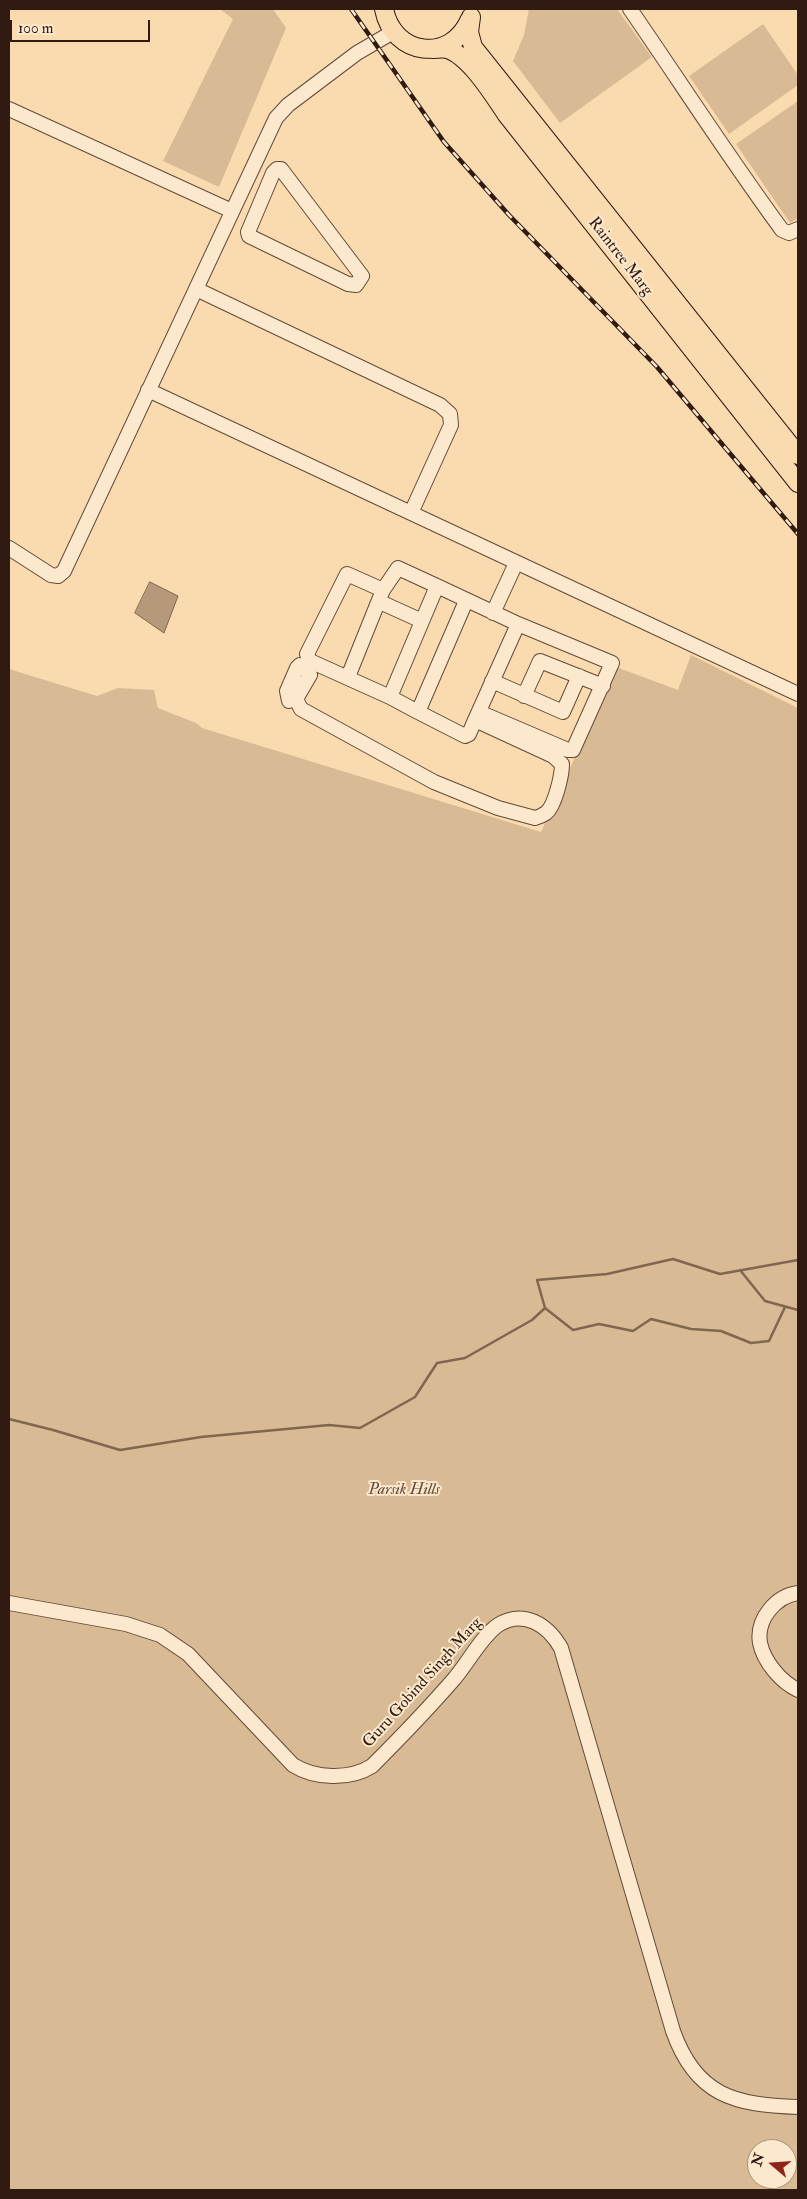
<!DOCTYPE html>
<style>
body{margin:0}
#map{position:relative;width:807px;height:2199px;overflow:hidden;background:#fadbb0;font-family:"IM FELL Double Pica",serif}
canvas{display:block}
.frame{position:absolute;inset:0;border:10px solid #311a11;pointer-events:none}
.north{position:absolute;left:747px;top:2139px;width:50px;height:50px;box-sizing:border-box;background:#fce8cc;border:1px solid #ab9681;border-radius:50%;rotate:288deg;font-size:14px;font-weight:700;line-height:20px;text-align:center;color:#311a11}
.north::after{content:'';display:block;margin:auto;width:18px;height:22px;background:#8f2418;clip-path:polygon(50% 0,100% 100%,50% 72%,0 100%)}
.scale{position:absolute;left:10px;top:20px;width:140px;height:22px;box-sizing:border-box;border:2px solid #311a11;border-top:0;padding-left:6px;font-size:15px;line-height:18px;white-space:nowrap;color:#311a11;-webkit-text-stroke:4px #fce8cc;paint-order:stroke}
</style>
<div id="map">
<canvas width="807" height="2199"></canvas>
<div class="frame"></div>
<div class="north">N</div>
<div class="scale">100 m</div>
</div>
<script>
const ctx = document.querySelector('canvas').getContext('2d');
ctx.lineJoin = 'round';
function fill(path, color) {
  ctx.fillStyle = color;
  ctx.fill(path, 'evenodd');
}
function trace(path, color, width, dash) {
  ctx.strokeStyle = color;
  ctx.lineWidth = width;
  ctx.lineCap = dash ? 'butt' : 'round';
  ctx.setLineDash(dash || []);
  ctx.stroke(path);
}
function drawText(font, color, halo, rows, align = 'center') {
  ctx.font = font + ' "IM FELL Double Pica",serif';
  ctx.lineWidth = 4;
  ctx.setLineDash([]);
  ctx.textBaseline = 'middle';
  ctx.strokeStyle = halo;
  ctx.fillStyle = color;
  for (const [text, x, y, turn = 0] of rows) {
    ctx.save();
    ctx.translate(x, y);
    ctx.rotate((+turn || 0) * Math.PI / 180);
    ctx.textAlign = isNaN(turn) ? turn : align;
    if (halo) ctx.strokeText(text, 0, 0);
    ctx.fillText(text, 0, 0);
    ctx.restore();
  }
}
const green = new Path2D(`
 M220,9H273L286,28L219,187L163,161L233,19Z
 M529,9H617L652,57L560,123L513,61L524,35Z
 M763,24L798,75V85L729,134L689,76Z
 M798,101V218L790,223L736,144Z
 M691,655L798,708V2190H9V669L97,696L118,688L154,690L158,708L196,723L202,728L541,832L616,667L678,690ZM757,2149H787V2179H757Z`);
const water = new Path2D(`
 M150,582L178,596L164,633L135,613Z`);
const stream = new Path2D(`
 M740,1270L765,1301L798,1310
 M545,1308L573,1330L599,1324L633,1331L651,1319L691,1329L721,1331L751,1343L769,1341L785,1307
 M9,1419L53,1430L120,1450L201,1437L329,1425L360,1428L415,1397L437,1363L465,1358L532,1320L545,1308L537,1280L607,1274L673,1259L720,1274L798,1260`);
const minor = new Path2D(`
 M630,9C681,83 729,158 782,230L789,233L798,229
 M9,109L232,211
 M277,169H281L362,276L356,285L348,284L249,236L248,232L273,173Z
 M196,289L440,405L450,414L451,425L411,513
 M148,390L798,694
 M9,548L51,575L58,576L64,571L276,118L288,105L357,53L393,32
 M383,590L347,574L307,654L310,661L390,697
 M466,601L418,712L390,697L437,586L518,624L612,663L573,750H568L479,712
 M380,602L422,621
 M493,613L516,563
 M348,677L383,590L398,568L437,586
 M492,681L563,712L579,676
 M524,696L540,661L603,686
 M289,701L287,691L297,668L300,665L304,666L310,675L296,699L301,709L434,782L498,808L535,818C539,817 543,815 546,813C555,806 562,775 562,764L553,756L475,720L518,624
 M418,712L465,736L469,734L475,720
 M798,1593C776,1596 756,1619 760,1643C764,1662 781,1682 798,1690
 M9,1603L126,1624L160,1635L188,1654L293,1765C315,1779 350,1780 372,1766C400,1738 428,1709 454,1679C467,1664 482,1636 498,1625C524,1609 548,1625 561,1648L673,2031C696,2096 735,2105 798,2107`);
const major = new Path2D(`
 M384,9C393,56 451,64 470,19
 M471,17L469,32L473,47L798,455
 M432,49C437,49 443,48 447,49C470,56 494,96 507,115L798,483`);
const rail = new Path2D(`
 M351,9L444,142L509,215L657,367L798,534`);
const streetNames = [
 ["Raintree Marg",620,257,52],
 ["Guru Gobind Singh Marg",423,1683,-48]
];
const parkNames = [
 ["Parsik Hills",404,1491]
];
fill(green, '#d8ba95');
fill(water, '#b6997a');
trace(water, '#816650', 1);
trace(stream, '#816650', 2.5);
trace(minor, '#634a39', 16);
trace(major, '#311a11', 20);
trace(minor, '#fce8cc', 14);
trace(major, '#fadbb0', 18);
trace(rail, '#311a11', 4.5);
trace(rail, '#fce8cc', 2.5, [8]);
drawText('16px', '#311a11', '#fce8cc', streetNames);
drawText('italic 16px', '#634a39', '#fce8cc', parkNames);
</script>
